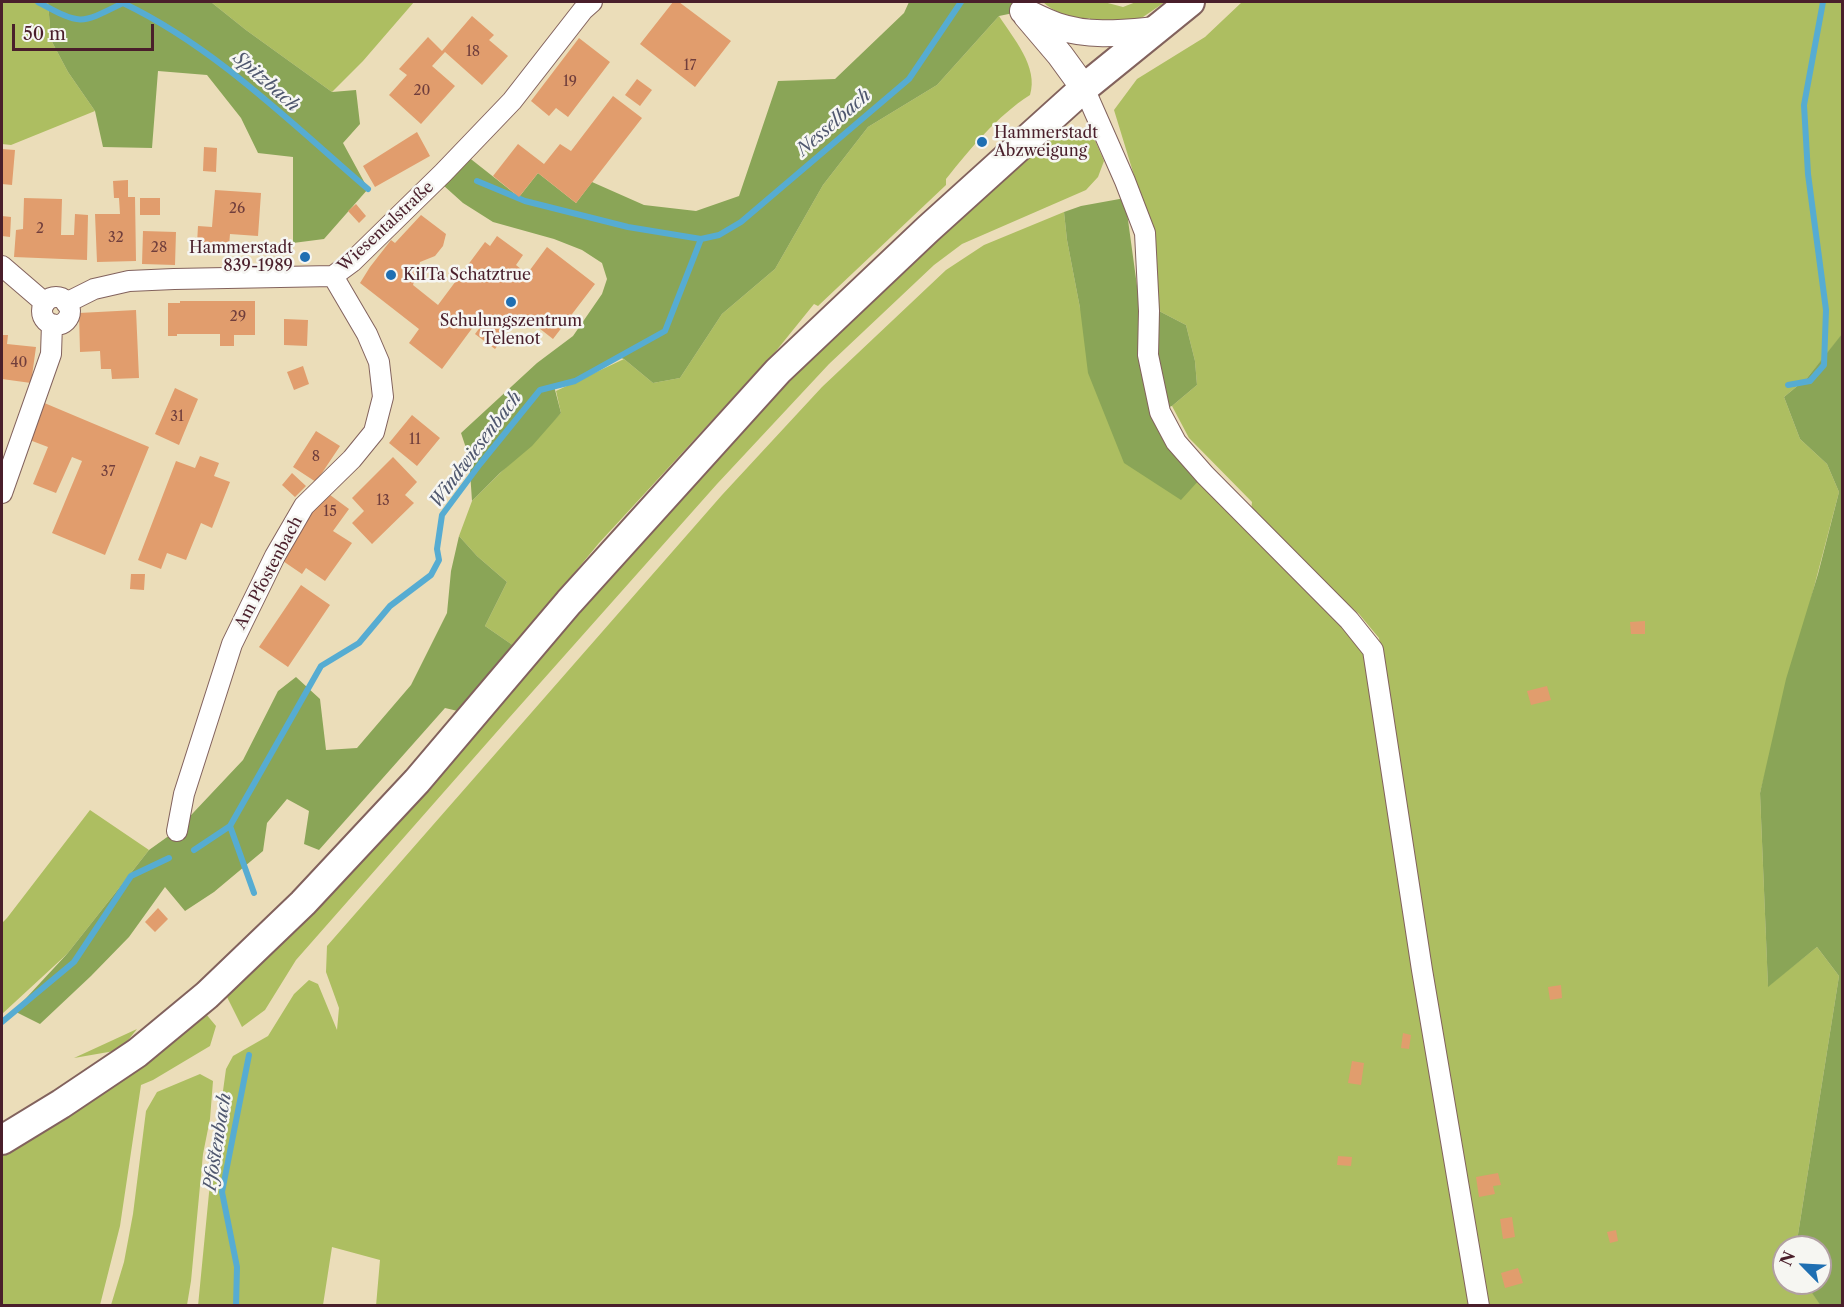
<!DOCTYPE html>
<meta charset="utf-8">
<style>
body{margin:0}
#map{position:relative;width:1844px;height:1307px;overflow:hidden;background:#ebddb9;font-family:"Libre Caslon Text",serif}
canvas{display:block}
.frame{position:absolute;inset:0;border:3px solid #4a1f2b;pointer-events:none}
.north{position:absolute;left:1772px;top:1235px;width:60px;height:60px;box-sizing:border-box;background:#f6f6f2;border:2px solid #b1a0a2;border-radius:50%;rotate:294deg;font-size:16px;font-weight:700;line-height:24px;text-align:center;color:#4a1f2b}
.north::after{content:'';display:block;margin:auto;width:21px;height:27px;background:#1f6fb2;clip-path:polygon(50% 0,100% 100%,50% 72%,0 100%)}
.scale{position:absolute;left:12px;top:24px;width:142px;height:27px;box-sizing:border-box;border:3px solid #4a1f2b;border-top:0;padding-left:8px;font-size:18px;line-height:21px;white-space:nowrap;color:#4a1f2b;-webkit-text-stroke:4px #f6f6f2;paint-order:stroke}
</style>
<div id="map">
<canvas width="1844" height="1307"></canvas>
<div class="frame"></div>
<div class="north">N</div>
<div class="scale">50 m</div>
</div>
<script>
const ctx = document.querySelector('canvas').getContext('2d');
ctx.lineJoin = 'round';
function fill(path, color) {
  ctx.fillStyle = color;
  ctx.fill(path, 'evenodd');
}
function trace(path, color, width, dash) {
  ctx.strokeStyle = color;
  ctx.lineWidth = width;
  ctx.lineCap = dash ? 'butt' : 'round';
  ctx.setLineDash(dash || []);
  ctx.stroke(path);
}
function drawText(font, color, halo, rows, align = 'center') {
  ctx.font = font + ' "Libre Caslon Text",serif';
  ctx.lineWidth = 5;
  ctx.setLineDash([]);
  ctx.textBaseline = 'middle';
  ctx.strokeStyle = halo;
  ctx.fillStyle = color;
  for (const [text, x, y, turn = 0] of rows) {
    ctx.save();
    ctx.translate(x, y);
    ctx.rotate((+turn || 0) * Math.PI / 180);
    ctx.textAlign = isNaN(turn) ? turn : align;
    if (halo) ctx.strokeText(text, 0, 0);
    ctx.fillText(text, 0, 0);
    ctx.restore();
  }
}
const green = new Path2D(`
 M2,2H48L51,40L68,72L95,111L11,145L2,144Z
 M211,2H414L363,61L332,92L246,30Z
 M1043,2H1104L1123,7L1136,2H1165L1143,17L1128,23L1088,25L1090,18C1075,22 1054,12 1043,2Z
 M1242,2H1842V335L1807,378L1784,397L1800,439L1827,464L1839,492L1760,793L1768,986L1817,947L1839,976L1796,1247H1784V1283H1805L1821,1305L376,1306L380,1260L332,1247L323,1305L198,1306L209,1193L226,1069L233,1056L268,1036L294,994L309,980L318,984L337,1030L339,1008L326,972L327,946L722,495L822,387L946,270L984,245L1064,212L1067,240L1080,308L1200,479L1348,628L1366,654L1389,709L1379,638L1359,614L1286,549L1251,511L1252,502L1189,438L1172,406L1197,385L1195,361L1186,325L1159,311L1152,234L1114,110L1137,79L1205,37Z
 M999,16C1013,38 1039,67 1030,95C997,116 971,148 946,179V185L818,306L814,304L776,351L599,543L514,646L485,626L507,582L477,556L459,536L472,501L561,413L556,391L624,359L653,383L680,378L722,314L775,269L823,185L868,127L937,85Z
 M1078,133L1094,138L1104,161L1098,177L1086,190L962,244L934,265L829,364L717,484L509,718L296,960L265,1010L242,1027L227,997L285,939L457,753L601,587L735,438L842,327L929,246L1054,135Z
 M90,810L149,850L67,954L2,1014V923L7,918Z
 M206,1014L216,1026L210,1046L153,1080L141,1085L120,1226L100,1305H2V1152L160,1053Z
 M137,1029L120,1050L74,1058Z
 M200,1074L213,1081L210,1119L203,1154L191,1281L187,1305H111L124,1262L133,1214L146,1111L157,1092Z`);
const forest = new Path2D(`
 M48,2H211L246,30L332,92L356,90L360,124L343,143L368,189L324,239L293,243V157L258,153L241,118L207,75L158,71L152,148L103,147L95,111L68,72L51,40Z
 M909,2H1015L1023,11L999,16L937,85L868,127L823,185L775,269L722,314L680,378L653,383L624,359L618,357L575,381L554,386L561,413L532,446L500,473L472,501L469,457L461,433L537,363L573,336L602,294L607,279L602,263L582,250L554,239L493,222L463,203L443,185L467,156L519,197L538,173L576,203L592,182L644,205L696,211L739,196L778,81L835,79L904,13Z
 M1125,198L1140,308L1159,311L1186,325L1195,361L1197,385L1172,406L1154,412L1200,479L1181,500L1124,463L1088,373L1080,308L1067,240L1064,212L1081,206Z
 M1842,334V1305L1821,1306L1805,1283H1820V1247H1796L1839,976L1817,947L1768,987L1760,793L1786,679L1818,574L1839,492L1827,464L1800,439L1784,397L1807,378Z
 M459,536L477,556L507,582L485,626L514,646L462,712L445,708L319,850L304,844L309,811L287,799L267,823L263,851L214,892L185,911L165,887L129,937L91,976L40,1024L14,1011L67,954L149,850L177,830L243,760L278,691L296,677L320,699L326,750L357,748L411,685L447,613L451,571Z`);
const stream = new Path2D(`
 M38,2C81,25 79,25 123,3C215,47 291,123 368,189
 M477,181L525,201L628,227L701,239L719,235L741,222L909,79L961,2
 M1788,385L1810,381L1824,365L1826,310L1808,174L1804,105L1823,2
 M230,826L254,893
 M194,850L230,826L321,666L359,643L390,606L431,575L439,560L437,549L442,515L480,464L540,390L575,381L665,331L701,239
 M2,1022L74,962L131,876L169,858
 M236,1306L237,1267L222,1192L249,1055`);
const building = new Path2D(`
 M673,2H679L731,41L695,87L640,44Z
 M472,16L494,35L489,40L508,56L482,85L445,52L432,66L455,86L421,124L389,95L407,75L399,69L428,37L442,51Z
 M579,38L610,62L568,117L556,108L549,116L531,101Z
 M637,79L652,90L640,106L625,95Z
 M613,96L642,118L576,203L538,173L519,197L493,176L518,144L544,164L560,144L571,151Z
 M417,132L430,156L375,187L363,166Z
 M204,147L217,148L216,172L203,171Z
 M2,149L15,150L12,185L2,184Z
 M128,180V197H135L136,261L97,262L95,214H120L119,198H114L113,181Z
 M215,190L261,193L258,236L230,234L229,246L197,244L198,226L212,227Z
 M24,198L62,199L61,235H74L75,214L88,215L87,260L14,257L16,230L23,229Z
 M140,198H160V215H140Z
 M356,204L366,216L359,223L348,211Z
 M421,215L446,234L443,246L435,256L420,262L413,285L438,305L485,242L490,246L497,236L523,255L516,265L527,274L547,247L595,284L553,339L521,314L495,349L475,334L481,326L476,323L442,369L409,343L419,329L360,283L370,267L391,240L395,243Z
 M2,216L11,217L10,237L2,236Z
 M143,231L176,232L175,265L142,264Z
 M180,301H255V335H234V346H220V334H177V336H168V303H180Z
 M136,310L139,378L112,379L111,369H101L100,351L80,352L79,313Z
 M284,319L308,320L307,346L284,345Z
 M2,335H8L7,344L36,347L31,383L2,379Z
 M303,366L309,384L294,390L287,372Z
 M175,388L198,399L179,445L155,434Z
 M42,402L149,447L105,555L52,533L82,461L72,457L56,493L33,484L48,447L27,439Z
 M412,415L440,438L417,466L389,443Z
 M316,431L340,446L316,482L293,467Z
 M200,456L219,463L214,476L230,482L212,528L201,523L186,560L167,553L161,569L138,560L176,461L195,468Z
 M393,457L417,482L405,495L414,503L372,544L352,523L364,511L352,498Z
 M292,473L306,486L295,497L282,485Z
 M326,492L349,509L333,531L352,543L325,581L306,568L302,574L280,559Z
 M131,574H145L144,590L130,589Z
 M301,585L330,605L288,667L259,647Z
 M1645,621V634H1631L1630,622Z
 M1547,686L1551,700L1531,705L1527,691Z
 M158,908L168,919L155,932L145,922Z
 M1561,985L1562,998L1550,1000L1548,987Z
 M1403,1033L1411,1035L1409,1049L1401,1048Z
 M1352,1061L1364,1063L1361,1085L1348,1083Z
 M1338,1156L1352,1157L1351,1166L1337,1165Z
 M1498,1173L1501,1185L1493,1186L1495,1194L1479,1197L1476,1177Z
 M1512,1217L1515,1237L1503,1239L1500,1219Z
 M1616,1230L1618,1241L1610,1243L1607,1232Z
 M1518,1268L1523,1283L1505,1288L1501,1273Z`);
const minor = new Path2D(`
 M1084,88L1125,181L1145,233L1149,311L1148,355L1160,412L1176,442L1205,475L1349,620L1373,650L1422,970L1479,1306
 M2,266L45,303
 M42 311a14 14 0 1 1 28 0a14 14 0 1 1-28 0Z
 M66,303L94,289L129,281L174,279L333,276L352,262L443,173L512,101L583,10L592,2
 M2,493L51,354L52,324
 M177,831L184,794L232,644L275,556L304,506L352,459L374,432L383,397L379,362L367,334L333,276`);
const tertiary = new Path2D(`
 M1023,11C1034,16 1045,22 1057,26C1089,37 1122,33 1155,30
 M1026,15L1060,55L1084,88`);
const secondary = new Path2D(`
 M2,1140L61,1104L137,1053L207,995L303,903L417,781L569,602L778,371L928,229L1084,88L1190,2`);
const markers = [
 [982,142,6,"#1f6fb2"],
 [305,257,6,"#1f6fb2"],
 [391,275,6,"#1f6fb2"],
 [511,302,6,"#1f6fb2"]
];
const numberNames = [
 ["18",473,52],
 ["17",690,66],
 ["19",570,82],
 ["20",422,91],
 ["26",237,209],
 ["2",40,229],
 ["32",116,238],
 ["28",159,248],
 ["29",238,317],
 ["40",19,363],
 ["31",177,417],
 ["11",415,440],
 ["8",316,457],
 ["37",108,472],
 ["13",383,501],
 ["15",330,512]
];
const poiNames = [
 ["Hammerstadt",994,133],
 ["Abzweigung",994,151],
 ["Hammerstadt",293,248,"right"],
 ["839-1989",293,266,"right"],
 ["KiITa Schatztrue",403,275],
 ["Schulungszentrum",511,321,"center"],
 ["Telenot",511,339,"center"]
];
const streetNames = [
 ["Wiesentalstraße",386,227,-43],
 ["Am Pfostenbach",269,573,-62]
];
const waterNames = [
 ["Spitzbach",266,82,41],
 ["Nesselbach",834,123,-41],
 ["Windwiesenbach",476,450,-53],
 ["Pfostenbach",218,1142,-81]
];
fill(green, '#adbe61');
fill(forest, '#8aa557');
trace(stream, '#56acd2', 6);
fill(building, '#e19d6d');
trace(minor, '#82625d', 22);
trace(tertiary, '#82625d', 28);
trace(secondary, '#82625d', 32);
trace(minor, '#fff', 20);
trace(tertiary, '#fff', 26);
trace(secondary, '#fff', 28);
for (const [x, y, r, color] of markers) {
  const dot = new Path2D();
  dot.arc(x, y, r, 0, 2 * Math.PI);
  ctx.fillStyle = color;
  ctx.fill(dot);
  trace(dot, '#f6f6f2', 2);
}
drawText('14px', '#703e3c', null, numberNames);
drawText('16px', '#4a1f2b', '#f6f6f2', poiNames, 'left');
drawText('16px', '#4a1f2b', '#f6f6f2', streetNames);
drawText('italic 18px', '#4f576e', '#f6f6f2', waterNames);
</script>
